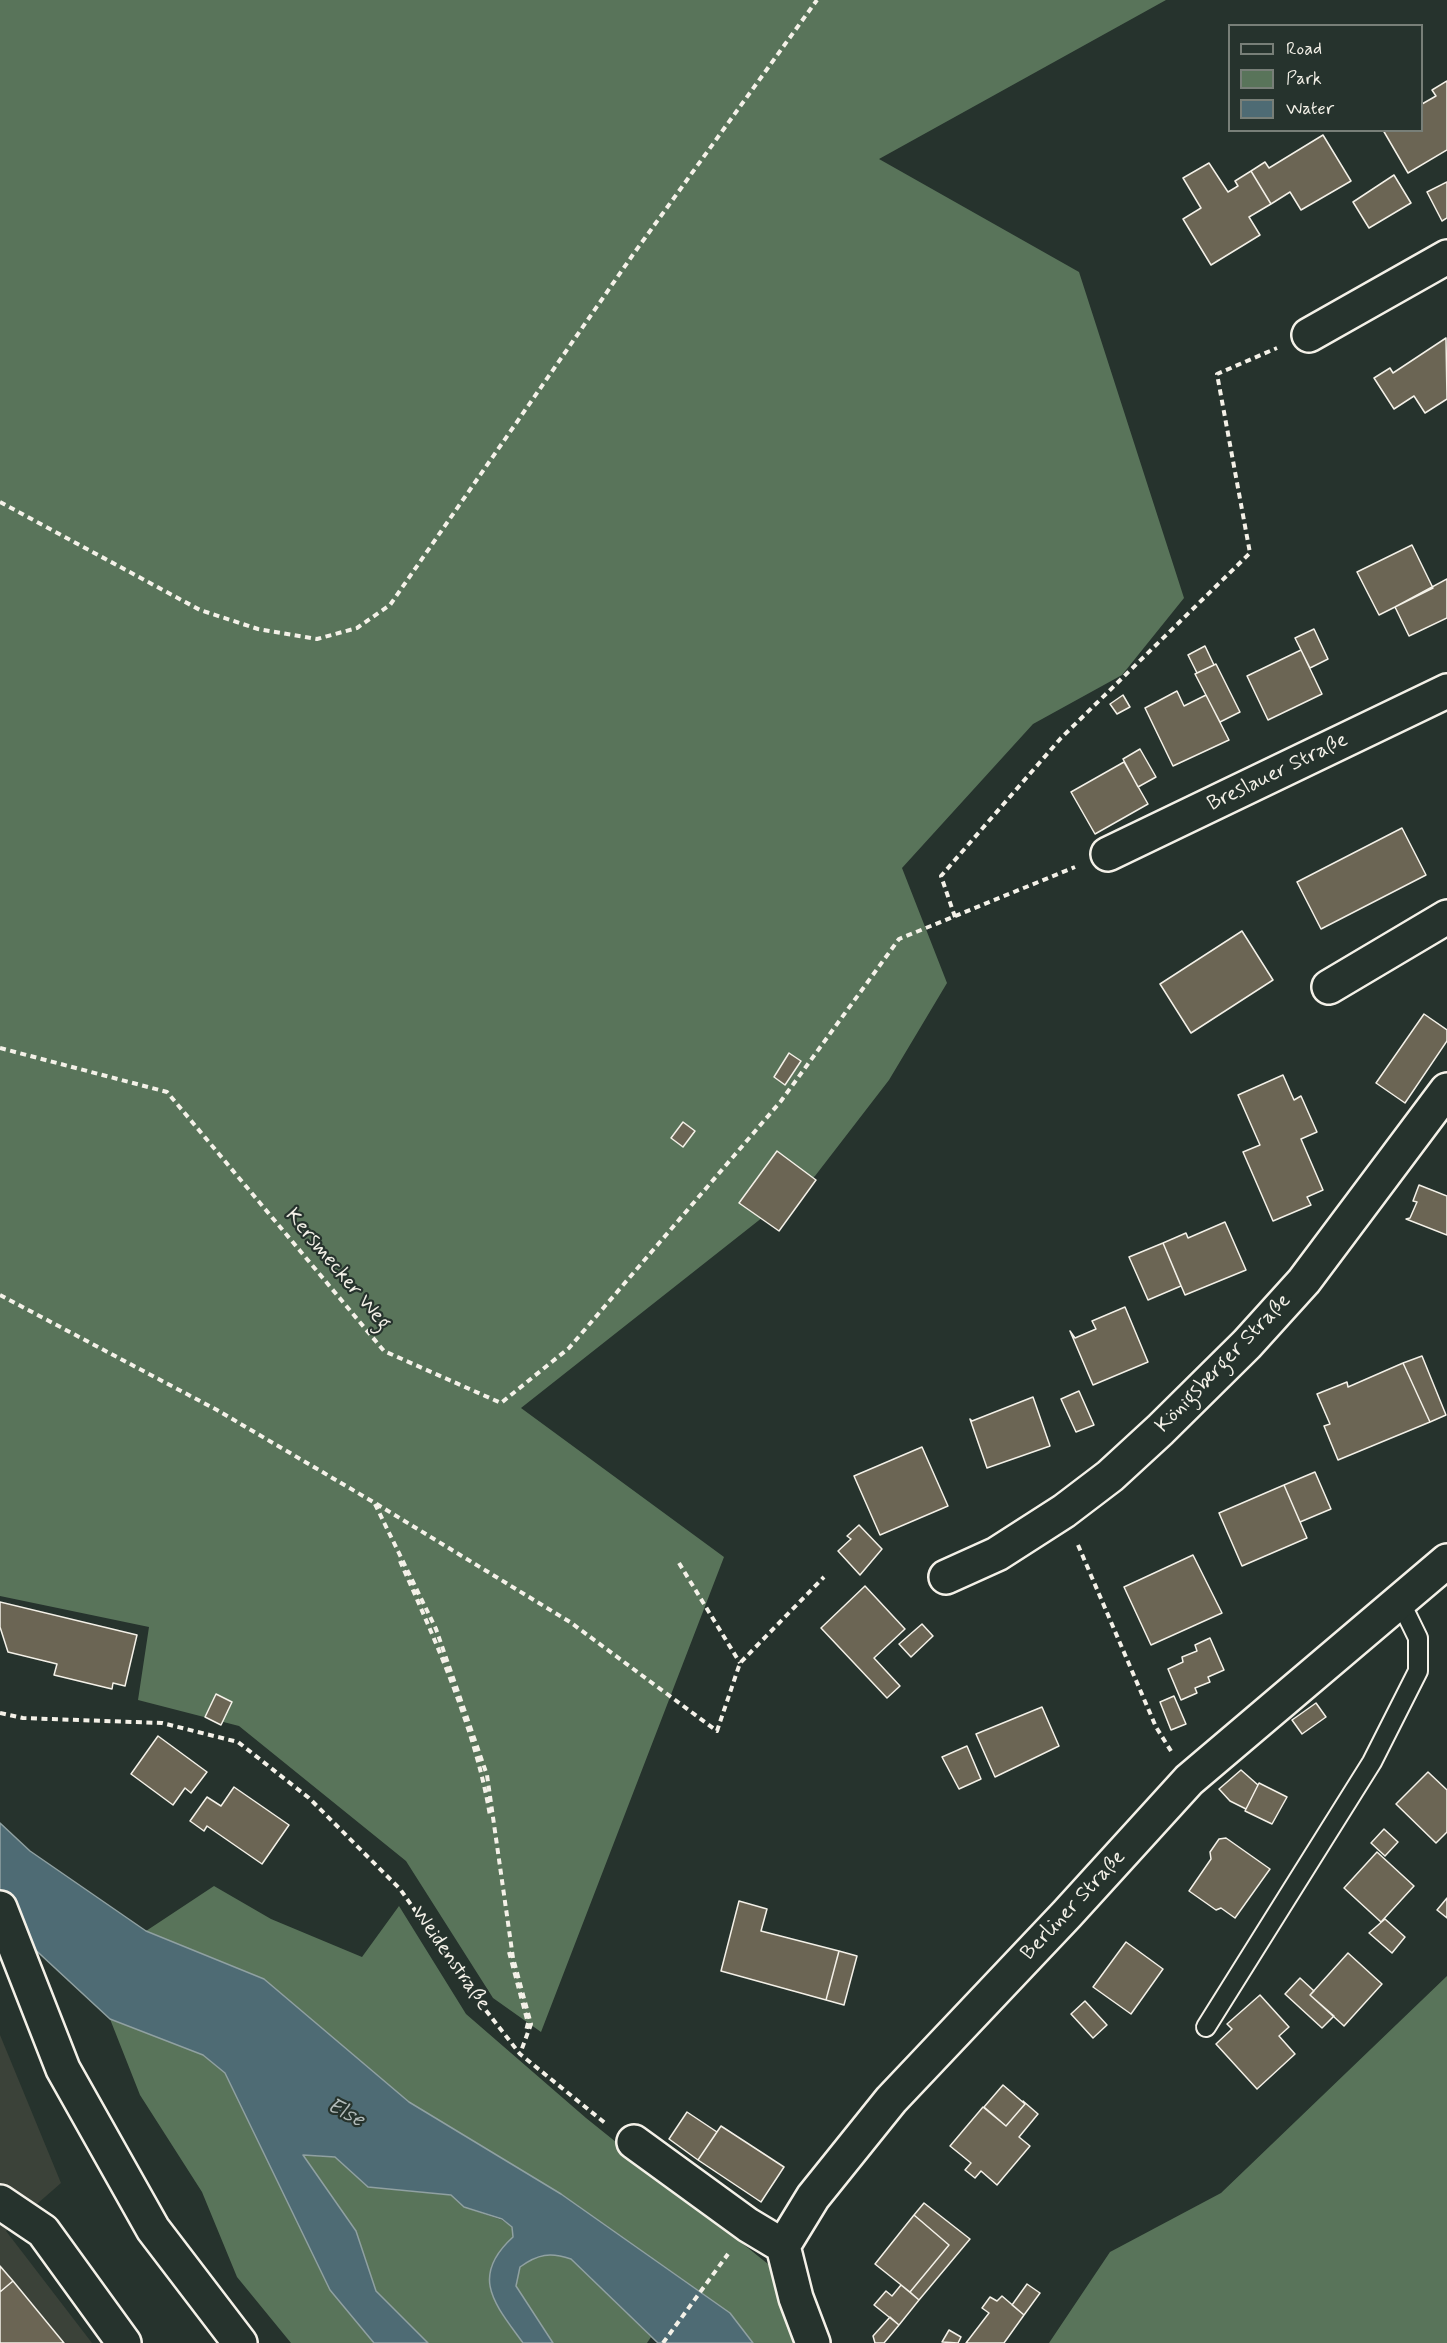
<!DOCTYPE html>
<meta charset="utf-8">
<style>
body{margin:0}
#map{position:relative;width:1447px;height:2343px;overflow:hidden;background:#26332d;font-family:Mynerve,sans-serif}
canvas{display:block}
.legend{position:absolute;left:1228px;top:24px;width:195px;height:108px;box-sizing:border-box;background:#26332d;border:2px solid #787f78;margin:0;padding:8px 10px;list-style:none;font-size:18px;color:#f4f1e8}
.legend li{display:flex;align-items:center;gap:12px;height:30px}
.legend b{width:30px;border:2px solid #787f78}
</style>
<div id="map">
<canvas width="1447" height="2343"></canvas>
<ul class="legend">
<li><b style="height:8px;background:#26332d"></b>Road</li>
<li><b style="height:16px;background:#59745a"></b>Park</li>
<li><b style="height:16px;background:#4e6b74"></b>Water</li>
</ul>
</div>
<script>
const ctx = document.querySelector('canvas').getContext('2d');
ctx.lineJoin = 'round';
function fill(path, color) {
  ctx.fillStyle = color;
  ctx.fill(path, 'evenodd');
}
function trace(path, color, width, dash) {
  ctx.strokeStyle = color;
  ctx.lineWidth = width;
  ctx.lineCap = dash ? 'butt' : 'round';
  ctx.setLineDash(dash || []);
  ctx.stroke(path);
}
function drawText(font, color, halo, rows, align = 'center') {
  ctx.font = font + ' Mynerve,sans-serif';
  ctx.lineWidth = 4.5;
  ctx.setLineDash([]);
  ctx.textBaseline = 'middle';
  ctx.strokeStyle = halo;
  ctx.fillStyle = color;
  for (const [text, x, y, turn = 0] of rows) {
    ctx.save();
    ctx.translate(x, y);
    ctx.rotate((+turn || 0) * Math.PI / 180);
    ctx.textAlign = isNaN(turn) ? turn : align;
    if (halo) ctx.strokeText(text, 0, 0);
    ctx.fillText(text, 0, 0);
    ctx.restore();
  }
}
const built = new Path2D(`
 M0,2035L61,2183L6,2231L92,2343H0Z`);
const green = new Path2D(`
 M0,0H1166L879,159L1079,272L1184,598L1122,675L1033,724L902,868L947,983L889,1080L815,1176L521,1408L724,1557L541,2032L493,1998L406,1861L239,1726L138,1700L149,1627L0,1596Z
 M214,1886L271,1919L362,1957L399,1906L466,2014L586,2118L768,2264L799,2343H753L730,2313L561,2194L409,2102L264,1979L146,1931Z
 M1447,1976V2343H1049L1110,2252L1221,2193Z
 M110,2019L203,2055L225,2073L330,2290L374,2343H291L237,2277L202,2192L140,2095Z
 M302,2155L335,2157L368,2187L451,2195L464,2207L502,2220L512,2227L513,2237C469,2277 495,2304 523,2343H428L376,2291L356,2231Z
 M553,2253L571,2259L651,2337L647,2343H553L516,2286L520,2267L533,2258Z`);
const water = new Path2D(`
 M0,1823L30,1851L146,1931L264,1979L409,2102L561,2194L730,2313L753,2343H658L571,2259C550,2252 538,2254 520,2267L516,2286L553,2343H523C495,2304 469,2277 513,2237L512,2227L502,2219L464,2207L451,2195L368,2187L335,2157L303,2155L356,2231L376,2291L428,2343H374L330,2290L225,2073L203,2055L110,2019L0,1917Z`);
const building = new Path2D(`
 M1447,81V150L1408,173L1383,130H1422V104L1436,96L1432,90Z
 M1323,135L1351,181L1301,210L1290,192L1271,204L1251,171L1265,162L1269,168Z
 M1209,163L1228,192L1238,186L1235,181L1251,171L1271,204L1249,217L1260,235L1211,265L1183,219L1201,208L1183,178Z
 M1394,175L1411,203L1369,228L1353,202Z
 M1447,182V218L1442,221L1427,192Z
 M1446,338L1447,399L1425,413L1414,396L1394,409L1374,378L1390,368L1393,373Z
 M1412,545L1433,588L1379,615L1357,572Z
 M1447,579V618L1409,636L1395,607Z
 M1314,629L1328,659L1310,668L1295,638Z
 M1205,646L1214,665L1197,673L1188,655Z
 M1301,650L1322,694L1268,720L1247,676Z
 M1216,664L1240,712L1220,722L1195,674Z
 M1177,691L1184,706L1206,695L1229,740L1173,766L1145,708Z
 M1123,695L1130,707L1117,714L1110,704Z
 M1140,749L1156,777L1138,787L1123,759Z
 M1124,762L1148,804L1095,834L1071,792Z
 M1402,828L1426,875L1321,929L1297,882Z
 M1242,931L1273,980L1191,1033L1160,984Z
 M1424,1014L1447,1030V1041L1405,1103L1376,1083Z
 M789,1053L801,1061L785,1085L774,1077Z
 M1283,1075L1294,1100L1301,1096L1317,1132L1301,1139L1323,1190L1307,1197L1311,1205L1273,1221L1243,1152L1260,1145L1238,1095Z
 M683,1122L695,1131L683,1147L671,1138Z
 M777,1151L816,1180L779,1231L739,1203Z
 M1419,1185L1447,1196V1235L1406,1219L1410,1218L1417,1202L1413,1201Z
 M1225,1222L1246,1270L1185,1295L1163,1243L1186,1233L1188,1238Z
 M1163,1243L1181,1286L1148,1300L1129,1257Z
 M1125,1307L1148,1362L1093,1385L1070,1331L1075,1338L1096,1329L1092,1321Z
 M1422,1356L1446,1415L1430,1422L1403,1363Z
 M1403,1363L1430,1422L1338,1460L1324,1426L1330,1424L1317,1394L1347,1382L1348,1387Z
 M1079,1391L1094,1425L1076,1432L1061,1399Z
 M1033,1397L1050,1446L987,1468L970,1419L972,1421Z
 M922,1447L948,1506L880,1535L854,1476Z
 M1315,1472L1331,1509L1300,1522L1284,1485Z
 M1284,1485L1307,1538L1242,1566L1219,1513Z
 M859,1525L882,1549L860,1575L838,1551L851,1539L847,1536Z
 M1193,1555L1222,1613L1151,1645L1124,1587Z
 M865,1586L905,1629L874,1658L900,1686L887,1698L821,1628Z
 M0,1602L137,1635L125,1686L113,1683L112,1689L54,1675L57,1664L8,1652L0,1627Z
 M922,1624L933,1636L911,1657L899,1644Z
 M1210,1638L1224,1670L1208,1677L1210,1682L1195,1688L1197,1693L1181,1700L1168,1669L1183,1662L1182,1657L1197,1651L1195,1645Z
 M216,1694L232,1702L221,1725L205,1717Z
 M1174,1696L1186,1724L1171,1730L1160,1702Z
 M1316,1703L1326,1717L1302,1734L1292,1720Z
 M1042,1707L1059,1746L995,1777L976,1734Z
 M158,1736L207,1772L191,1793L185,1788L173,1805L131,1774Z
 M967,1746L981,1779L959,1789L942,1757Z
 M1241,1770L1258,1785L1246,1809L1230,1801L1219,1789Z
 M1428,1772L1447,1790V1832L1436,1843L1396,1804Z
 M1259,1783L1287,1797L1272,1824L1245,1811Z
 M234,1787L289,1825L262,1864L207,1826L204,1831L190,1821L207,1797L221,1806Z
 M1384,1829L1398,1842L1385,1856L1371,1843Z
 M1226,1838L1270,1869L1235,1918L1221,1908L1216,1910L1189,1891L1211,1859L1210,1852L1219,1839Z
 M1377,1852L1414,1886L1381,1922L1344,1888Z
 M1447,1898V1918L1437,1910Z
 M739,1901L767,1909L761,1931L839,1951L826,2000L721,1971Z
 M1385,1919L1405,1937L1392,1953L1369,1933Z
 M1126,1942L1163,1969L1131,2014L1093,1987Z
 M839,1951L857,1956L844,2005L826,2000Z
 M1348,1953L1382,1984L1344,2026L1310,1995Z
 M1300,1978L1314,1991L1310,1995L1334,2016L1322,2028L1285,1994Z
 M1260,1995L1289,2027L1279,2036L1295,2054L1257,2089L1216,2044L1232,2029L1227,2024Z
 M1085,2001L1107,2025L1093,2038L1071,2014Z
 M1003,2085L1025,2104L1006,2126L984,2107Z
 M1023,2101L1038,2114L1019,2137L1030,2146L997,2185L981,2171L975,2178L965,2170L971,2163L950,2146L983,2107L1006,2126L1025,2104Z
 M687,2112L717,2132L698,2160L669,2139Z
 M721,2126L784,2167L761,2202L698,2160Z
 M924,2203L970,2239L919,2300L910,2292L949,2245L914,2215Z
 M914,2215L949,2245L910,2292L875,2264Z
 M0,2266L13,2281L0,2292Z
 M13,2281L64,2343H0V2292Z
 M1027,2284L1040,2293L1024,2315L1012,2305Z
 M901,2285L919,2300L899,2325L874,2305L886,2291L892,2296Z
 M1002,2296L1024,2315L1004,2343H966L989,2313L982,2308L990,2297L997,2301Z
 M890,2317L899,2325L884,2343H875L873,2336Z
 M949,2330L961,2337L958,2343L942,2342Z`);
const path = new Path2D(`
 M0,502L200,610L258,629L317,639L357,628L390,605L632,256L817,0
 M955,917L941,876L1061,738L1250,553L1217,374L1277,348
 M0,1048L167,1092L384,1351L501,1403L569,1348L781,1101L899,939L1075,867
 M0,1295L217,1410L375,1503L570,1622L717,1731L740,1663L824,1577
 M375,1504L436,1629L487,1775L513,1958L531,2024L520,2054
 M1078,1545L1156,1727L1171,1751
 M400,1561C436,1642 476,1730 490,1816
 M679,1563L740,1663
 M0,1713L23,1718L162,1723L238,1742L309,1798L400,1889L484,2008L520,2054L605,2123
 M509,1952L528,2023L526,2031
 M663,2343L728,2254`);
const lane = new Path2D(`
 M1206,2027L1372,1762L1418,1671V1638L1399,1599`);
const street = new Path2D(`
 M1309,335L1447,257
 M1108,854L1447,691
 M1329,987L1447,917
 M946,1577L997,1554L1064,1511L1110,1476L1160,1430L1247,1344L1304,1281L1447,1090
 M634,2142L748,2225L783,2246L796,2298L813,2343
 M0,2202L43,2231L124,2343
 M783,2246L813,2197L891,2100L1067,1914L1189,1780L1447,1561`);
const secondary = new Path2D(`
 M0,1908L63,2069L153,2229L240,2343`);
const streetNames = [
 ["Breslauer Straße",1278,773,-26],
 ["Kersmecker Weg",337,1270,50],
 ["Königsberger Straße",1224,1364,-46],
 ["Berliner Straße",1074,1906,-47],
 ["Weidenstraße",450,1959,55]
];
const waterNames = [
 ["Else",345,2114,28]
];
fill(built, '#3b4239');
fill(green, '#59745a');
fill(water, '#4e6b74');
trace(water, '#90a1a2', 1.5);
fill(building, '#6b6554');
trace(building, '#f4f1e8', 1.5);
trace(lane, '#f4f1e8', 22);
trace(street, '#f4f1e8', 38);
trace(secondary, '#f4f1e8', 38);
trace(path, '#f4f1e8', 4, [6, 4.5]);
trace(lane, '#26332d', 18);
trace(street, '#26332d', 33);
trace(secondary, '#26332d', 33);
drawText('21px', '#f4f1e8', '#26332d', streetNames);
drawText('italic 22px', '#b2bbba', '#26332d', waterNames);
</script>
